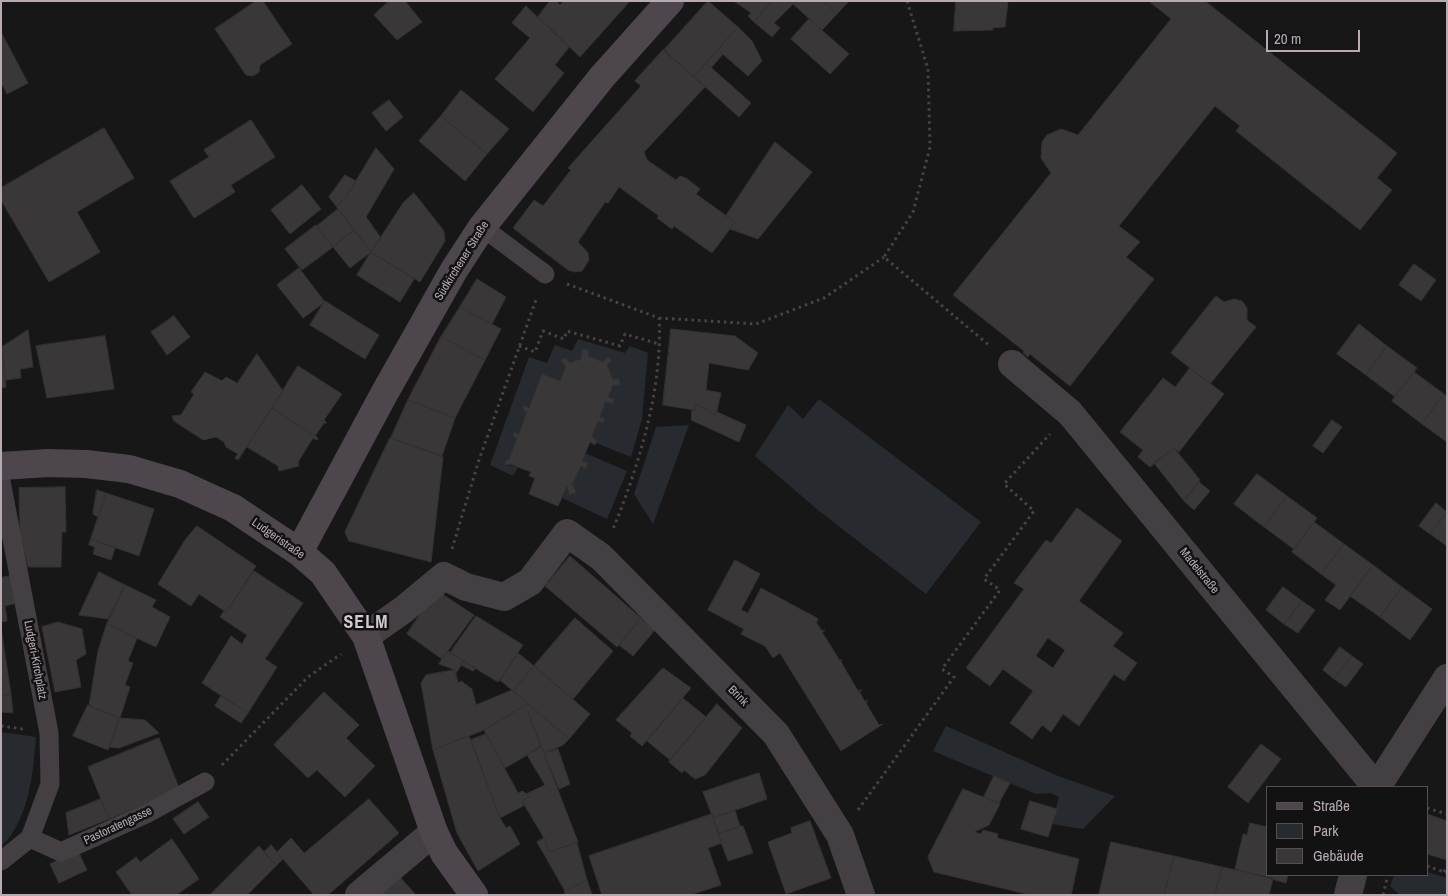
<!DOCTYPE html>
<meta charset="utf-8">
<style>
body{margin:0}
#map{position:relative;width:1448px;height:896px;overflow:hidden;background:#181718;font-family:"Archivo Narrow",sans-serif}
canvas{display:block}
.frame{position:absolute;inset:0;border:2px solid #b7aab5;pointer-events:none}
.legend{position:absolute;left:1266px;top:786px;width:162px;height:90px;box-sizing:border-box;background:#131213;border:1px solid #554f54;margin:0;padding:6px 9px;list-style:none;font-size:15px;color:#b7aab5}
.legend li{display:flex;align-items:center;gap:10px;height:25px}
.legend b{width:25px;border:1px solid #554f54}
.scale{position:absolute;left:1266px;top:30px;width:94px;height:22px;box-sizing:border-box;border:2px solid #b7aab5;border-top:0;padding-left:6px;font-size:15px;line-height:18px;white-space:nowrap;color:#b7aab5;-webkit-text-stroke:4px #131213;paint-order:stroke}
</style>
<div id="map">
<canvas width="1448" height="896"></canvas>
<div class="frame"></div>
<ul class="legend">
<li><b style="height:6px;background:#4d464c"></b>Straße</li>
<li><b style="height:14px;background:#272b30"></b>Park</li>
<li><b style="height:14px;background:#3a3739"></b>Gebäude</li>
</ul>
<div class="scale">20 m</div>
</div>
<script>
const ctx = document.querySelector('canvas').getContext('2d');
ctx.lineJoin = 'round';
function fill(path, color) {
  ctx.fillStyle = color;
  ctx.fill(path, 'evenodd');
}
function trace(path, color, width, dash) {
  ctx.strokeStyle = color;
  ctx.lineWidth = width;
  ctx.lineCap = dash ? 'butt' : 'round';
  ctx.setLineDash(dash || []);
  ctx.stroke(path);
}
function drawText(font, color, halo, rows, align = 'center') {
  ctx.font = font + ' "Archivo Narrow",sans-serif';
  ctx.lineWidth = 5;
  ctx.setLineDash([]);
  ctx.textBaseline = 'middle';
  ctx.strokeStyle = halo;
  ctx.fillStyle = color;
  for (const [text, x, y, turn = 0] of rows) {
    ctx.save();
    ctx.translate(x, y);
    ctx.rotate((+turn || 0) * Math.PI / 180);
    ctx.textAlign = isNaN(turn) ? turn : align;
    if (halo) ctx.strokeText(text, 0, 0);
    ctx.fillText(text, 0, 0);
    ctx.restore();
  }
}
const green = new Path2D(`
 M578,339L625,353L630,346L648,353L642,419L631,457L596,443L597,440L592,437L598,421L604,423L605,419L600,417L605,402L612,404L614,400L608,397L613,385H619L613,380L607,365L611,360L608,357L603,362L588,356L589,351L581,359L566,366L560,381L542,374L529,408L524,407L523,410L527,412L519,434L514,432L513,436L517,438L509,460L505,462L506,465L518,467L513,476L490,465L529,357L547,363L555,345L572,351Z
 M819,399L981,522L926,594L818,510L755,456L788,405L803,419Z
 M689,425L653,524L634,494L656,427Z
 M585,453L627,471L607,519L562,498L567,486L570,495L576,492L572,484L581,466L586,469L588,464L582,461Z
 M946,726L1058,776L1115,796L1083,829L1052,824L1059,797L1051,793L1036,794L933,751Z
 M1,732L36,737C33,775 29,819 1,847Z
 M1427,872L1447,878V895H1400L1390,886L1394,875H1427Z`);
const building = new Path2D(`
 M256,1H263L292,44L260,65L259,72L253,76L246,75L215,29Z
 M389,1H405L422,22L397,40L374,15Z
 M550,1H556L560,5L564,1H630L580,57L538,17Z
 M708,1L738,27L694,77L664,50Z
 M734,1H772L754,22L748,16L751,13Z
 M772,1H823L837,14L822,30L793,4L774,23L780,28L772,37L754,22Z
 M823,1H849L837,14Z
 M956,1H1008L1005,27L992,28L993,30L954,31Z
 M1149,1H1205L1397,153L1377,178L1392,190L1360,230L1236,131L1240,126L1215,106L1119,226L1140,242L1126,257L1154,279L1070,386L1030,354L1028,357L1023,353L1024,351L953,295L1051,173L1041,158L1042,142L1047,135L1061,129L1078,135L1171,19Z
 M526,6L569,47L555,65L564,73L533,112L495,79L530,38L512,23Z
 M809,19L849,54L830,74L791,39Z
 M738,27L752,41L762,61L748,76L718,50Z
 M1,32L28,83L7,94L1,82Z
 M663,50L705,87L644,152L647,160L676,180L680,176L686,178L700,189L696,194L735,222L712,253L674,226L672,229L657,218L659,216L619,187L608,203L605,202L578,242L588,253L589,260L582,271L575,272L568,270L513,228L534,200L543,206L571,170L568,168L641,86L635,81Z
 M718,50L723,54L711,68L706,63Z
 M706,63L751,103L739,117L694,77Z
 M461,90L509,129L487,154L441,116Z
 M389,100L403,117L386,131L372,113Z
 M441,116L487,154L465,181L419,141Z
 M251,120L275,157L231,185L235,192L194,218L170,181L209,157L204,150Z
 M104,128L134,178L77,212L100,252L49,282L1,200V188Z
 M775,142L812,172L758,239L730,229L735,222L726,216Z
 M376,148L394,169L366,217L381,238L371,252L336,206L346,197Z
 M345,175L356,181L346,197L336,206L329,197Z
 M302,185L321,209L290,234L271,210Z
 M414,193L444,231L445,241L420,282L371,252L403,203Z
 M338,209L354,230L333,247L317,226Z
 M316,225L333,247L302,270L285,249Z
 M354,230L371,252L350,268L333,247Z
 M371,252L414,279L400,302L357,275Z
 M1414,264L1436,280L1421,301L1399,285Z
 M299,268L325,302L303,318L277,285Z
 M477,279L506,297L492,324L460,307Z
 M1216,296L1224,302L1234,299L1242,301L1247,308V320L1256,327L1210,384L1171,353Z
 M325,301L379,335L365,359L310,325Z
 M460,307L501,329L485,360L441,337Z
 M174,316L190,337L167,355L151,332Z
 M1359,324L1387,346L1366,375L1337,354Z
 M671,329L735,336L758,353L748,370L709,363L706,390L721,393L716,415L696,404L695,410L663,405Z
 M28,330L33,367L20,369L21,378L6,380L2,347Z
 M105,336L114,389L47,398L36,346Z
 M441,337L485,360L455,418L408,400Z
 M1387,346L1417,368L1395,397L1366,375Z
 M2,347L6,387L1,388V347Z
 M583,349L589,350L588,356L603,362L608,357L611,360L607,365L613,380L619,379L620,385H613L608,397L614,400L612,404L605,402L600,417L605,419L603,423L598,421L592,437L597,440L595,445L590,442L582,461L588,463L586,469L581,466L572,484L576,492L570,495L567,486L558,506L529,494L535,478L529,476L531,472L510,464L506,465L505,461L509,460L517,438L513,436L514,432L519,434L527,412L523,410L524,406L529,408L542,374L560,381L566,366L561,361L565,358L570,363L581,359Z
 M257,354L283,391L238,460L235,458L238,454L226,447L224,442L216,437L203,440L174,421L172,416L181,415L194,394L191,392L205,372L222,381L226,377L237,383Z
 M298,366L342,394L324,420L327,423H324L315,436L272,408Z
 M1190,368L1224,394L1179,452L1174,448L1150,467L1138,457L1143,450L1120,432L1163,378L1175,387Z
 M1414,372L1444,394L1422,424L1392,401Z
 M1444,394L1447,397V442L1422,424Z
 M408,400L455,418L442,456L391,438Z
 M696,404L716,415L717,412L746,425L739,442L691,420L692,409L695,410Z
 M272,408L318,438L317,440L313,438L298,462L299,466L279,471L278,466L247,447Z
 M1332,420L1342,427L1323,453L1313,446Z
 M390,438L443,457L431,562L349,541L345,532Z
 M1174,448L1200,480L1184,501L1154,463Z
 M1257,474L1287,496L1264,527L1234,504Z
 M1199,482L1210,491L1194,510L1184,501Z
 M65,487L66,532H62L61,567H28L20,533L19,488Z
 M97,490L106,493L98,517L93,514Z
 M106,493L154,509L139,556L91,539Z
 M1287,496L1317,518L1294,549L1264,527Z
 M1436,503L1447,512L1430,534L1419,526Z
 M1077,508L1122,541L1079,601L1123,633L1113,646L1137,663L1124,681L1114,674L1079,726L1063,714L1051,732L1042,725L1032,739L1010,723L1033,691L1003,669L990,686L966,668L1024,589L1014,583L1046,540L1051,543ZM1048,638L1065,650L1053,668L1036,656Z
 M1447,512V546L1430,534Z
 M1314,522L1344,544L1321,574L1292,552Z
 M197,526L256,566L226,612L199,594L191,606L158,584L185,540Z
 M91,539L115,548L111,560L93,554L95,547L89,545Z
 M1344,544L1373,565L1340,610L1325,600L1336,585L1321,574Z
 M570,556L641,618L617,647L545,586Z
 M735,560L760,574L741,610L748,613L761,588L817,618L818,621L816,622L822,631L825,630L822,632L840,661L842,659L841,662L858,691L862,690L859,691L865,702L868,700L866,703L879,725L883,724L841,751L780,653L773,658L765,646L741,634L744,629L708,610Z
 M1373,565L1402,587L1380,617L1350,596Z
 M254,571L303,603L265,659L277,667L248,713L202,683L231,636L242,644L247,635L220,617L224,611L226,612Z
 M99,572L125,585L108,619L79,615Z
 M10,576L17,603L1,607V578Z
 M125,585L156,600L152,607L170,617L156,647L107,624Z
 M1283,587L1302,601L1284,624L1266,610Z
 M1402,587L1432,609L1410,640L1380,617Z
 M436,590L474,615L442,659L407,634Z
 M1302,601L1315,610L1298,633L1284,624Z
 M5,606L7,621L1,622V607Z
 M476,616L523,645L498,682L450,653Z
 M575,618L613,651L573,699L534,666Z
 M641,618L655,630L633,656L619,645Z
 M58,622L82,629L86,654L76,660L81,687L55,692L42,627Z
 M107,624L137,638L128,661L133,663L125,685L130,687L120,718L89,706L98,651Z
 M1,628L11,694L1,696Z
 M1340,647L1352,656L1334,679L1323,670Z
 M448,651L464,661L456,673L455,670L439,664Z
 M518,653L534,666L513,691L500,680Z
 M1352,656L1363,664L1346,687L1334,679Z
 M464,661L476,668L473,671L461,665Z
 M534,666L590,714L569,739L513,691Z
 M663,668L691,688L642,746L630,736L632,733L616,720Z
 M455,670L458,683L461,681L472,689L476,705L512,690L528,704L484,730L433,750L421,683L426,675Z
 M324,692L359,725L346,738L375,766L345,797L317,770L308,778L274,745Z
 M11,694L13,713L1,712V696Z
 M221,696L248,713L241,723L215,706Z
 M683,698L706,717L670,760L647,741Z
 M528,704L569,739L563,745L544,753L528,712L523,707Z
 M717,704L742,728L705,775L695,779L684,770L682,773L669,762Z
 M88,705L120,718L108,750L73,736Z
 M523,707L528,712L541,747L505,768L484,730Z
 M120,718L145,720L159,733L119,748L109,747Z
 M486,734L518,793L523,791L529,797L522,801L525,805L500,818L471,740Z
 M469,736L500,818L506,828L510,826L520,844L478,871L457,833L433,750Z
 M159,738L180,790L109,819L88,767Z
 M1261,744L1281,759L1248,803L1228,787Z
 M541,746L578,842L549,852L544,838L522,801L529,797L526,794L545,785L527,755Z
 M558,749L570,784L559,789L544,753Z
 M759,773L767,799L713,818L703,792Z
 M994,776L1010,783L999,803L984,797Z
 M963,789L1000,804L989,825L974,832L981,834L983,830L998,834L997,838L1079,859L1071,895H1031L934,872L928,857Z
 M101,799L109,819L69,835L66,813Z
 M369,799L399,833L328,895H314L277,852L291,838L304,853Z
 M1030,801L1057,809L1048,837L1021,829Z
 M198,802L209,817L184,834L173,819Z
 M735,811L740,826L718,834L713,818Z
 M712,814L722,843L708,848L721,885L690,895H602L589,856Z
 M1427,814L1447,821V860L1427,854Z
 M810,821L831,878L786,894L768,842L792,833L791,828Z
 M1250,823L1267,827V875H1288L1286,883L1235,869L1243,834L1247,835Z
 M740,826H743L753,853L728,861L718,834Z
 M544,838L549,852L577,843L587,880L565,891L537,842Z
 M172,839L199,879L176,895H132L116,872L136,857L140,862Z
 M1111,842L1174,856L1164,895H1099Z
 M271,845L283,859L276,866L264,852Z
 M259,846L276,866L247,895H210Z
 M78,851L87,870L59,883L50,864Z
 M1174,856L1222,867L1215,895H1164Z
 M1222,867L1273,878L1269,895H1215Z
 M399,876L416,895H379Z
 M587,880L592,895H564L565,891Z`);
const path = new Path2D(`
 M907,1L928,69L930,147L913,212L884,257L990,346
 M567,284L659,318C663,387 639,466 613,529
 M659,318L756,324L824,298L884,257
 M519,346L535,352L543,331L564,339L567,331L620,346L625,334L659,344
 M452,549L479,460L537,297
 M1,726L23,729
 M222,765L308,677L341,654
 M1427,808L1447,814
 M858,810L954,677L942,669L1000,590L984,579L1034,511L1004,484L1050,434
 M1427,866L1447,873
 M1444,872L1447,866
 M1383,895L1388,875`);
const lane = new Path2D(`
 M482,227L545,274
 M1,481L49,733L50,784L30,838
 M30,838L61,852L148,813L205,782
 M1,861L30,838`);
const street = new Path2D(`
 M1012,364L1070,413L1376,787
 M366,636L403,610L444,576L466,587L504,597L530,582L567,533L601,557L776,734L840,835L861,895
 M1377,787L1447,678
 M359,895L434,832
 M1348,895L1353,875`);
const secondary = new Path2D(`
 M1,466L48,463L86,464L129,469L180,484L233,508L299,552L323,573L366,636L434,832L444,853L474,895
 M299,552L384,394L454,270L482,227L602,77L670,1`);
const streetNames = [
 ["Südkirchener Straße",462,261,-58],
 ["Ludgeristraße",278,539,35],
 ["Madelstraße",1199,571,51],
 ["Ludgeri-Kirchplatz",35,660,79],
 ["Brink",738,696,45],
 ["Pastoratengasse",118,826,-25]
];
const districtNames = [
 ["SELM",366,623]
];
fill(green, '#272b30');
fill(building, '#3a3739');
trace(building, '#343133', 1);
trace(path, '#494248', 3, [2.5, 4]);
trace(lane, '#443f43', 19);
trace(street, '#443f43', 28);
trace(secondary, '#4d464c', 28);
drawText('12px', '#b7aab5', '#131213', streetNames);
ctx.letterSpacing = '1px';
drawText('bold 18px', '#d3cbd2', '#131213', districtNames);
ctx.letterSpacing = '0px';
</script>
